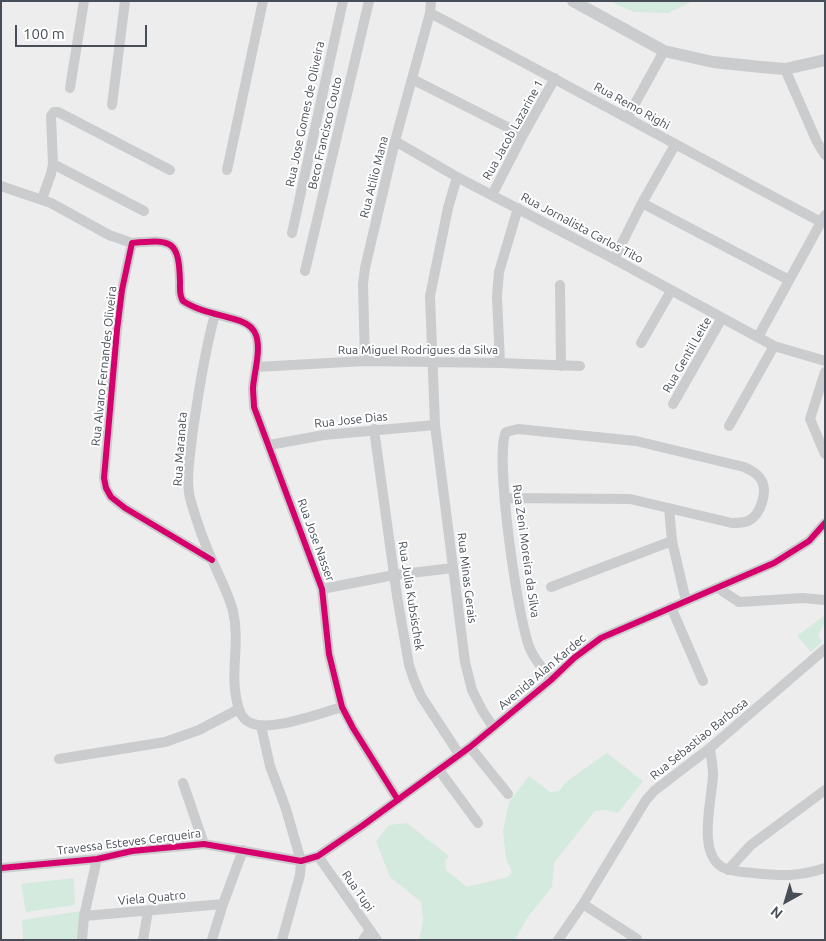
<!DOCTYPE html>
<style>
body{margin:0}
#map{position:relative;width:826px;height:941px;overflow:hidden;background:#eeeded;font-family:Ubuntu,sans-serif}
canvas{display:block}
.frame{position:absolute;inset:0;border:2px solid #474e57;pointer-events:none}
.north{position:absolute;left:761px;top:876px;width:50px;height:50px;-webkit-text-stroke:4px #fff;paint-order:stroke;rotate:219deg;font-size:14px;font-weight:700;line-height:20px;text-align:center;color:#474e57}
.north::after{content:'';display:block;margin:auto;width:18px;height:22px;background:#474e57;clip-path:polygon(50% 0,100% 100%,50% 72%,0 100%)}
.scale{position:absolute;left:15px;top:25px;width:132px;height:22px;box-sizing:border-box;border:2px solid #474e57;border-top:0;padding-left:6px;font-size:15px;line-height:18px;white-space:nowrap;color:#474e57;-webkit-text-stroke:4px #fff;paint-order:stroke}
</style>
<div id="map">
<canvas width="826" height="941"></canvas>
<div class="frame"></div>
<div class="north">N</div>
<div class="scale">100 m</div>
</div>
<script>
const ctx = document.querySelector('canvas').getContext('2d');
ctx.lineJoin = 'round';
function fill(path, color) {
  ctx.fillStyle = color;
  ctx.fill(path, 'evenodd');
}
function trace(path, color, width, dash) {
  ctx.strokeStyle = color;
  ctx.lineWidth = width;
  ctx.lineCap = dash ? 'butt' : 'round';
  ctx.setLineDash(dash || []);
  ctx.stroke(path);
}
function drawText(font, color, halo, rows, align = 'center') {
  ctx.font = font + ' Ubuntu,sans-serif';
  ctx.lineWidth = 4;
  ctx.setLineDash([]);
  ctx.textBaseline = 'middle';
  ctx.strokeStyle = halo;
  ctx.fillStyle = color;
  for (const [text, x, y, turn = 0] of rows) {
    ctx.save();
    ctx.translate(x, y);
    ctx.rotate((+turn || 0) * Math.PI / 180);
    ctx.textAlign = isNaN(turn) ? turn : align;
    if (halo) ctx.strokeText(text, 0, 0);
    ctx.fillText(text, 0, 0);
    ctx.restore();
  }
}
const green = new Path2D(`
 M609,1H693L668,13L634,12Z
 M825,615V622L818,635L822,642L811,652L797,636Z
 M607,753L643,781L618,813L604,810L595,811L554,863L552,887L527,918L515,940H419L423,920L421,902L390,877L376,841L389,825L407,823L449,856L445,861L446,870L467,887L508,877L512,872L506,859L503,831L509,802L529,776L550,792L559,791L567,781Z
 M74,878L75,905L26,912L21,884Z
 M81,911L77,940H23L22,920Z`);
const minor = new Path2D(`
 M430,13C561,81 690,153 821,222
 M785,69L817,142L825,155
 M412,79L523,135
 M70,88L84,1
 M112,105L125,1
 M627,118L664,51
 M395,141L457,177L614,259L774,346L825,361
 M53,164L144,211
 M227,170L263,1
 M457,177L448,208L430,296L435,425L465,662L472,690L482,710L493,727
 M1,186L51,203L109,235L132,243
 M492,195L523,135L555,78
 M42,199L51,174L53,164L51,116L54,112H58L170,170
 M642,203L789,280
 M292,233L343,1
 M614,259L642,203L675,145
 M305,271L369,1
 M560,285L561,366
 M758,337L825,215
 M641,343L671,291
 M365,361L363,284L365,268L395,141L430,13L431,1
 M500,363L497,297L499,272L518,208
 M256,367L365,361L500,363L580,366
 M825,372L810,419L825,454
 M673,404L722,318
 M729,426L774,346
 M374,429L397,596L409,665L414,680L421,696L459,754
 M269,445L324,435L435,425
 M505,498L630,499L732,523C737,523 743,523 748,521C761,515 769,490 760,478C756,472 750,470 744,467L636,441L518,429L506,432C494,454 518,625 531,651C536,661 544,671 551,680
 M669,508L672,541L686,601
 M212,560L125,508L111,497L106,488L104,478L117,330L122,290L132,243C172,239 179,240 180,282C180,289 179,295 183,301C198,311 217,314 234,319C242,321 250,324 254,331C263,345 254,372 253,388C253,394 254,401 254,407L322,589L329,654L342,707L353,728L398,800
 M551,587L672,541
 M718,588L739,602L803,598L825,600
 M322,589L394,575L453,568
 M671,607L703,681
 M239,709C241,715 245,721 251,723C270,732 322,713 342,707
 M261,726L270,766L286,809L301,861L300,875L282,940
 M470,747L508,794
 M710,748C711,757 713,767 713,775C712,800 697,852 722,867C731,872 743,872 753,873C781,876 797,877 825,868
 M59,759L165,742L199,730L239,709C228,674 241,647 233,611C229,595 220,578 213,562C204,543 197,522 191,502C185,481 190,458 192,437C198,396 204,355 215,314
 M439,770L478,823
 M183,783L204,844
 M318,856L377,940
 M1,868L97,859L132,851L204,844L301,861L318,856L362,826L470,747L551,680L574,658L601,638L774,563L809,541L825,523
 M728,870L751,845L825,790
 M583,904L637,939
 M84,916L223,904
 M82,940L84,916L97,859
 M143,940L148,911
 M212,940L223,904L243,850
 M363,940L370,930
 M558,940L583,904L646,800L654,791L710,748L825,649`);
const tertiary = new Path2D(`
 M573,1L664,51L713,62L761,67L785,69L825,60`);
const cycleway = new Path2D(`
 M212,560L125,508L111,497L106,488L104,478L117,330L122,290L132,243C172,239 179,240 180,282C180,289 179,295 183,301C198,311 217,314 234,319C242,321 250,324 254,331C263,345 254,372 253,388C253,394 254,401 254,407L322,589L329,654L342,707L353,728L398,800
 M1,868L97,859L132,851L204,844L301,861L318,856L362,826L470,747L551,680L574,658L601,638L774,563L809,541L825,523`);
const streetNames = [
 ["Rua Remo Righi",632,106,29],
 ["Rua Jose Gomes de Oliveira",305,114,-78],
 ["Rua Jacob Lazarine 1",513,130,-61],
 ["Beco Francisco Couto",325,133,-77],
 ["Rua Atilio Mana",374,177,-76],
 ["Rua Jornalista Carlos Tito",582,228,28],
 ["Rua Miguel Rodrigues da Silva",418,350],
 ["Rua Gentil Leite",687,355,-60],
 ["Rua Alvaro Fernandes Oliveira",104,366,-84],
 ["Rua Jose Dias",351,420,-6],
 ["Rua Maranata",180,449,-86],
 ["Rua Jose Nasser",316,540,70],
 ["Rua Zeni Moreira da Silva",526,551,82],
 ["Rua Minas Gerais",467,578,83],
 ["Rua Julia Kubsischek",411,596,81],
 ["Avenida Alan Kardec",542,672,-40],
 ["Rua Sebastiao Barbosa",699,739,-39],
 ["Travessa Esteves Cerqueira",129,842,-7],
 ["Rua Tupi",358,891,55],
 ["Viela Quatro",152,898,-5]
];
fill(green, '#d4eade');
trace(minor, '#caccce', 10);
trace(tertiary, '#caccce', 12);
trace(cycleway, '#d6006c', 6);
drawText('12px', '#474e57', '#fff', streetNames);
</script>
